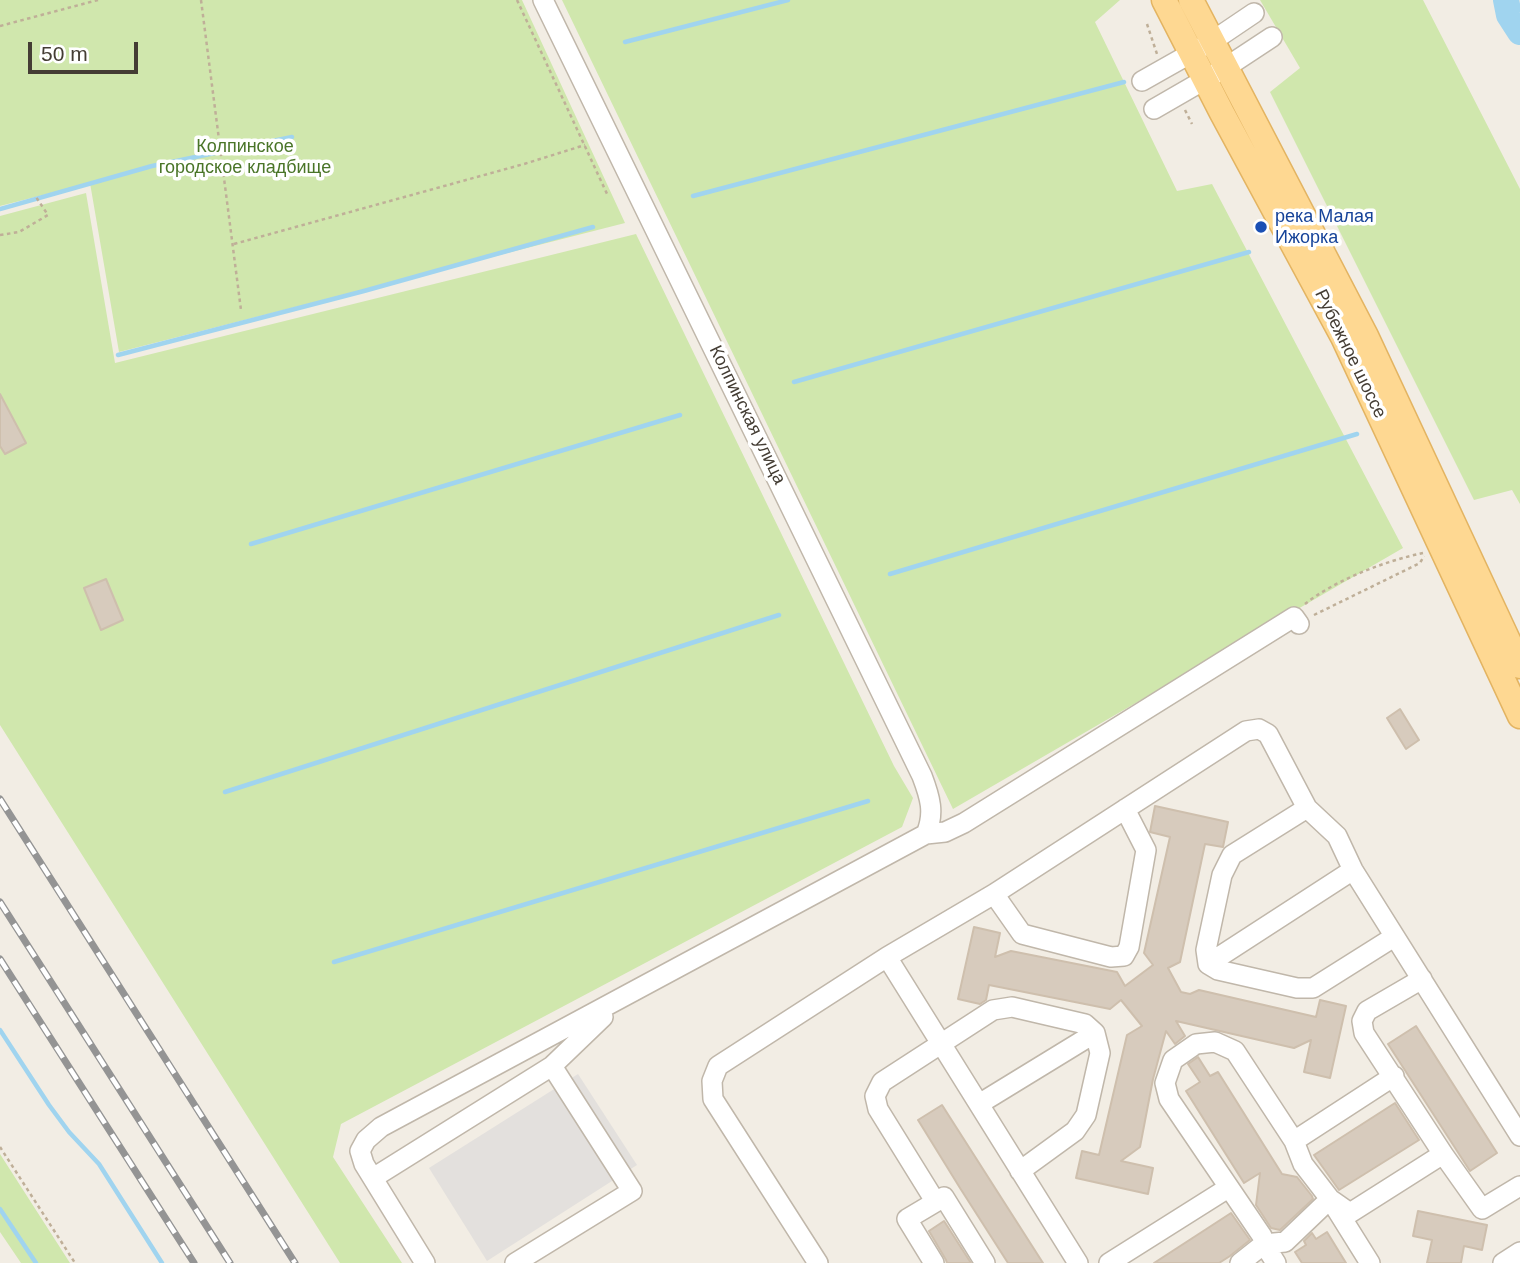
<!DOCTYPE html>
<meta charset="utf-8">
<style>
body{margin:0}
#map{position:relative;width:1520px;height:1263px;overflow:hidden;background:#f2ede4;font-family:Arial,sans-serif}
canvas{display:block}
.scale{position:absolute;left:28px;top:42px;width:110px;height:32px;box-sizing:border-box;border:4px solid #443d34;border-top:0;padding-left:9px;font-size:21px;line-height:24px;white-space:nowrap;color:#443d34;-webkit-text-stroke:5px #fff;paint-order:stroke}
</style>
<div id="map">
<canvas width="1520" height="1263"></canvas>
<div class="scale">50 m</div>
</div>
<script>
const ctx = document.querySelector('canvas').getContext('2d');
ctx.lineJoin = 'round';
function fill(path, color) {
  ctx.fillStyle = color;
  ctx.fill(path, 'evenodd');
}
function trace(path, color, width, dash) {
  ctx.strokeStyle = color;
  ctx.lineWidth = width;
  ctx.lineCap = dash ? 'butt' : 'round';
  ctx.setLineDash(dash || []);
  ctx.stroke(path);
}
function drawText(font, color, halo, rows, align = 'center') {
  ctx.font = font + ' Arial,sans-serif';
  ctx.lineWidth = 7;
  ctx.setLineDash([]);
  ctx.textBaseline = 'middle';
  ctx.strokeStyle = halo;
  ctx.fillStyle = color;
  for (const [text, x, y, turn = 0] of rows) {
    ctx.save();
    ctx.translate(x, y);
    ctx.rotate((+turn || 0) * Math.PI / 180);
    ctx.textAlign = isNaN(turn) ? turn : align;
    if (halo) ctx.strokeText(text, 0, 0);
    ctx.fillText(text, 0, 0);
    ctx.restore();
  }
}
const green = new Path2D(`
 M0,0H522L625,223L119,352L90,183L0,206Z
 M562,0H1120L1095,22L1177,191L1212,184L1403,548L953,809Z
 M1260,0H1423L1520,189V504L1512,490L1474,500L1270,92L1300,68Z
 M86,193L115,363L636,234L894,766L913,798L902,827L341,1124L333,1157L402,1263H340L0,725V216Z
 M0,1154L70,1263H21L0,1232Z`);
const parking = new Path2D(`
 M578,1074L637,1165L487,1261L429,1168Z`);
const stream = new Path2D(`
 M625,42L788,0
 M693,196L1124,82
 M0,209L152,166L292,137
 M118,355L364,291L593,227
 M794,382L1249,252
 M251,544L680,415
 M890,574L1357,434
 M225,792L779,615
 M334,962L868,801
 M0,1030L49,1105L69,1132L99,1164L162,1263
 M0,1209L36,1263`);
const river = new Path2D(`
 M1506,0L1509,15L1520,32`);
const building = new Path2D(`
 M0,394L26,443L5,454L0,446Z
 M106,579L123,620L101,630L84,588Z
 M1400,709L1419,740L1406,749L1387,718Z
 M1155,806L1228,822L1223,847L1205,844L1180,962L1168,968L1181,992L1190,994L1199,990L1316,1017L1320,1000L1346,1006L1330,1078L1304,1072L1311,1040L1294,1048L1176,1021L1185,1036L1175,1044L1166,1031L1153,1079L1140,1147L1121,1161L1153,1168L1148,1194L1076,1178L1082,1151L1099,1155L1127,1035L1142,1026L1121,1000L1110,1009L989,985L986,1000L980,1004L958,999L974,927L1000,933L995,957L1011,951L1117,972L1125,986L1153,965L1144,953L1170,837L1150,832Z
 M1416,1026L1497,1153L1470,1171L1388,1044Z
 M1198,1057L1210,1076L1218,1072L1282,1174L1297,1177L1312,1196L1313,1199L1280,1230L1271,1228L1256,1205L1260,1173L1244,1183L1186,1091L1200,1082L1188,1064Z
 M1395,1103L1419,1140L1339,1190L1314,1155Z
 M942,1105L1043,1263H1008L960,1188L918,1120Z
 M1418,1211L1487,1225L1482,1250L1464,1246L1461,1263H1427L1432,1240L1413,1236Z
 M1231,1213L1250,1240L1230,1256L1219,1263H1154Z
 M944,1221L971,1263H947L946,1260L929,1231Z
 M1327,1232L1346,1263H1302L1295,1252L1306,1245L1304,1241L1312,1233L1316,1239Z`);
const path = new Path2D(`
 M201,0L241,310
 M517,0L608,196
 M1147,24L1157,54
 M0,26L98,0
 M1185,110L1192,124
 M0,235L19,232L48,215L36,197
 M234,244L524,164L585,145
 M1305,604C1335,580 1385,561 1423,553
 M1314,615L1420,563L1424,556
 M0,1147L75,1263`);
const minor = new Path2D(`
 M543,0L922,776C930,797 935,813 926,834
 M1142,81L1211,42L1254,13
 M1154,109L1225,68L1272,37
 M1307,808L1232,855L1222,875L1206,950L1208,964L1218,970L1297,988H1313L1394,937
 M994,894L1022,934L1111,957L1124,956L1129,947L1146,850L1125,809
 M887,957L1078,1263
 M1208,964L1353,870
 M979,1104L1095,1033
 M1294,1141L1394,1076
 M1443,1154L1482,1209L1520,1186
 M373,1178L552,1066L603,1017
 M935,1201L878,1109L875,1096L882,1082L993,1010L1012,1007L1085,1024L1095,1033L1100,1053L1086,1115L1075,1131L1020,1171
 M425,1263L364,1164L360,1151L366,1140L381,1127L926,834L945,832L964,823L1294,617L1299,624
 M515,1263L632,1191L552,1066
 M818,1263L713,1099L712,1081L718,1066L887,957L994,894L1246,731L1259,729L1268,734L1307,808L1337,836L1353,870L1520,1136
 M934,1263L907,1219L944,1197L985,1263
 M1109,1263L1228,1188
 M1240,1263L1264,1244L1285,1242L1330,1199L1350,1213L1443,1154L1364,1033L1362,1021L1367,1011L1422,979
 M1276,1263L1264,1244L1262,1236L1169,1099L1165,1083L1173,1060L1196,1044L1215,1042L1235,1051L1294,1141L1303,1164L1330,1199L1370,1263
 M1503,1263L1520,1252`);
const major = new Path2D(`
 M1164,0L1222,113L1343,337L1520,716
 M1191,0L1366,336L1520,666`);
const rail = new Path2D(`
 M0,799L295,1263
 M0,902L230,1263
 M0,959L194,1263`);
const markers = [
 [1261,227,7,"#1a4fb4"]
];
const parkNames = [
 ["Колпинское",245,147],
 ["городское кладбище",245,168]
];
const transitNames = [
 ["река Малая",1275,217],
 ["Ижорка",1275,238]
];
const streetNames = [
 ["Рубежное шоссе",1350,354,64],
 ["Колпинская улица",747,415,64]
];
fill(green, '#d0e7ad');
fill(parking, '#e3e0dd');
trace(stream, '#a0d4ef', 4.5);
trace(river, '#a0d4ef', 26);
fill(building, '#d7cbbd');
trace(building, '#cebfad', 2);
trace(minor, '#c0b7aa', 22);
trace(major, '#e3b462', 27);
trace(path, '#bfaf98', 2.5, [3.5, 3.5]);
trace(minor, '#fff', 19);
trace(major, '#fed892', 24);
trace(rail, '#949494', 7);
trace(rail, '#fff', 4.5, [13]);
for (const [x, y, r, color] of markers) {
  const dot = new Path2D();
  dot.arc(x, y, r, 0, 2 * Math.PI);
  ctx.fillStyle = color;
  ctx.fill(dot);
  trace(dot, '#fff', 2.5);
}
drawText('18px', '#4a7528', '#fff', parkNames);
drawText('18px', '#164399', '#fff', transitNames, 'left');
drawText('18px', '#443d34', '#fff', streetNames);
</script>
